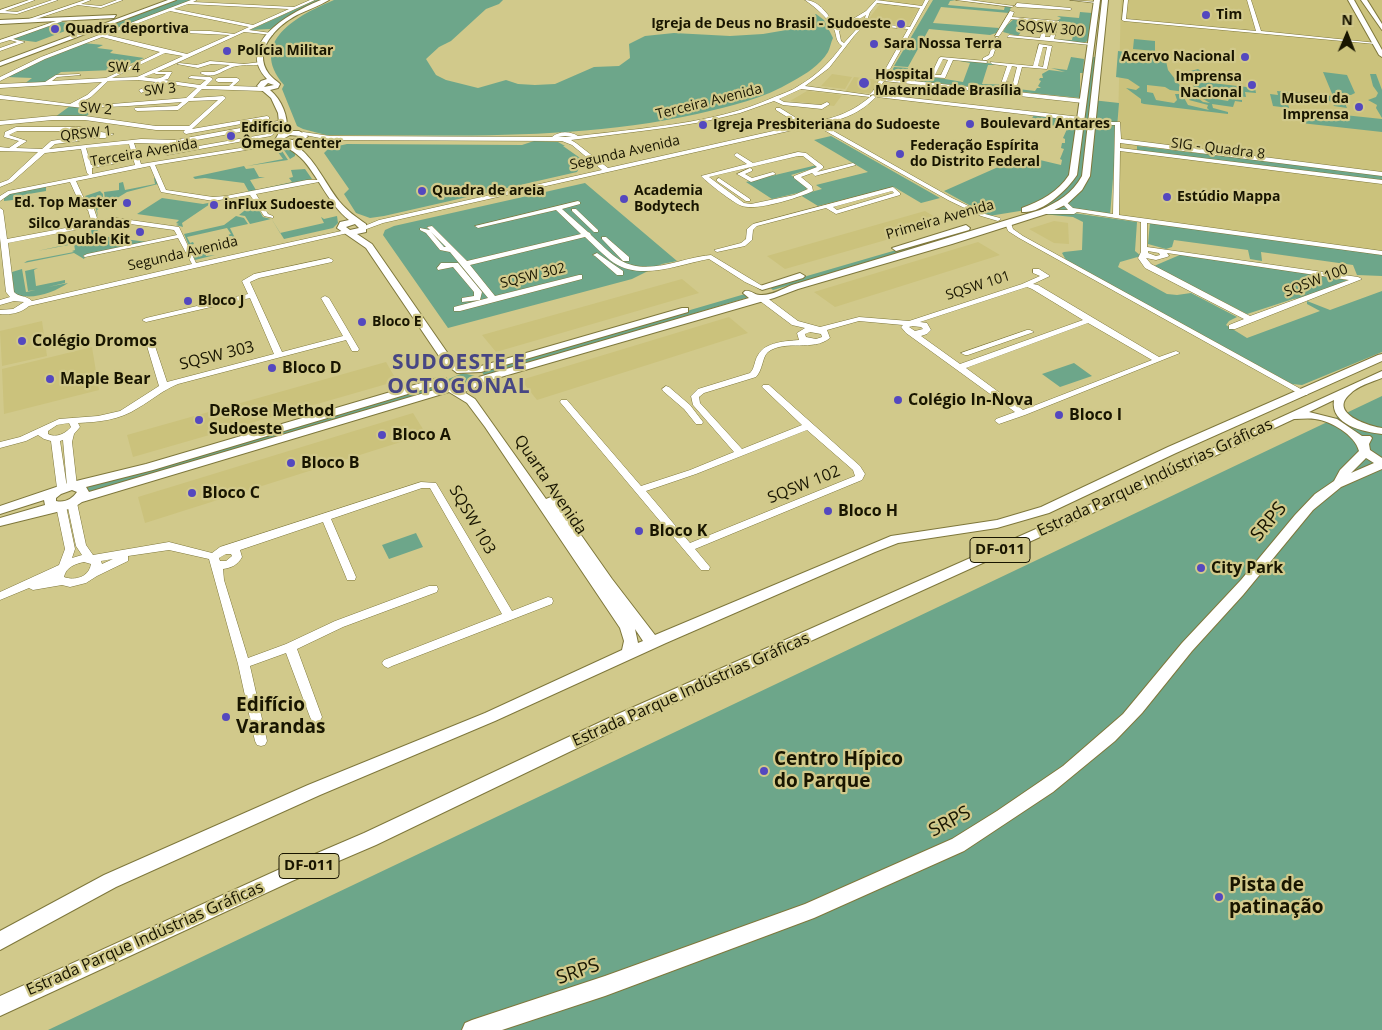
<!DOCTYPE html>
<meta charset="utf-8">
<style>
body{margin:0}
#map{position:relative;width:1382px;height:1030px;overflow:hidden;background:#d1c98b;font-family:"Open Sans",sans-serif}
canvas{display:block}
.north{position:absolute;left:1322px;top:10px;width:50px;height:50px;-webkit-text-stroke:4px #d1c98b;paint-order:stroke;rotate:1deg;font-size:14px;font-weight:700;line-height:20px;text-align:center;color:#181500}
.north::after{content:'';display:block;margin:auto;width:18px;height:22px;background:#181500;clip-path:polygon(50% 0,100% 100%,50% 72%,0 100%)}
</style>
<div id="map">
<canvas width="1382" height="1030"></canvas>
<div class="north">N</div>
</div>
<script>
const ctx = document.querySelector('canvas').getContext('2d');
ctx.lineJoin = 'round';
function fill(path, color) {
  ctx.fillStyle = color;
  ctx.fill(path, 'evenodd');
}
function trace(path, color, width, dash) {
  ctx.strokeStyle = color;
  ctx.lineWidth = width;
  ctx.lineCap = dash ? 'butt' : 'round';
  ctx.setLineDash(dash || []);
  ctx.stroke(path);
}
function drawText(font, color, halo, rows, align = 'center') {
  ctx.font = font + ' "Open Sans",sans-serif';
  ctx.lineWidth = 4.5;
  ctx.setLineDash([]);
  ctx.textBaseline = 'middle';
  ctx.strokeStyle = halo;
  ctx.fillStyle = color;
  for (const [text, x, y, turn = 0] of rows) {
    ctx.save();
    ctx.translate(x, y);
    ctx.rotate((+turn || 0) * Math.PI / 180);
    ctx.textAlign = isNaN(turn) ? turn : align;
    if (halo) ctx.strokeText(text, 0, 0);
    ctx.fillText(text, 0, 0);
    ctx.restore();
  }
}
const built = new Path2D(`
 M883,0H924L908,26L867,21Z
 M1121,0H1382V251L1112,216L1118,123Z
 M832,74L852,77L845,89L821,86Z
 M854,77L879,80L871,93L845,92Z
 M807,91L842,95L834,106L790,101Z
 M925,211L945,223L785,269L767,256Z
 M1054,221L1068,223L1069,244L1054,243L1029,229Z
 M978,242L1000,255L835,307L814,292Z
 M682,279L699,293L496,352L482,335Z
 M729,317L748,333L537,400L521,380Z
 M42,321L47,356L2,366L0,331Z
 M92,347L99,390L4,414L2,369Z
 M386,362L397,381L133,457L127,435Z
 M413,413L426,434L145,523L138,497Z`);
const green = new Path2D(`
 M175,0H193L111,31L102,29Z
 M316,0H322L299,10L270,29L250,30Z
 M334,0H503L499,4L486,9L451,41L439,47L426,59L436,75L446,80L478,88L506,80L518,84L535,85L555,84L594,67L619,66L630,58L629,44L645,36L674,33L730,36L763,34L798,28L816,14L824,20L833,38C831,42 830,48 828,52C820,65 806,74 793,81C763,99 731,106 697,114C575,141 450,135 326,135L303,129L297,126L282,89L284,85C247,42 298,15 334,0Z
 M933,0H956L950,1L948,5L1004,10L1005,6L1011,7L1009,13L941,7L933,23L999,28L996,33L990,35L929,29L908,67L894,66Z
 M1080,12L1092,13L1089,40L1084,43L1047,39L1072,40L1075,25L1070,22L1057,21L1061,18L1057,16L1079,18Z
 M1014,19L1026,20L1023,29L1018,36L1003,32L1006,26Z
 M61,22L81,25L36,42L12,39Z
 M1134,39L1155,41V51L1133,49Z
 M84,43L103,45L97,48L113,50L110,53L144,58L115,70L61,72L46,82L24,84L32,78L7,77L44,58Z
 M1118,51L1165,57L1168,70L1185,92L1170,90L1165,87L1147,85V92L1153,93L1156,100L1174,103L1177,100L1175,94H1182L1188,105L1209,110L1207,108L1208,105L1189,100L1190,98L1199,99L1203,102L1210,103L1203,99L1204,97L1228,101L1229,99L1242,100V102L1235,101L1233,107L1212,104L1213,108L1228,112V114L1144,104L1141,103V99L1126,88L1136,90L1140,87L1128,79L1116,77Z
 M1071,57L1084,59L1083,73H1080V98L888,78L894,67L908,68L904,76L932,79L933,77L963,82L970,63L955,60L1006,65H988L982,84L1015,85L1018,89L1035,91L1037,88H1041L1038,86L1041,81L1039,80L1040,78H1043L1042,74L1049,70L1065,72L1051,68L1067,70Z
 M1091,57H1097L1092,100L1119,103L1110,216L1077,212L1032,213L1026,210L989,216L944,191L1023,156L1061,165L1062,160L1060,159L1064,149L1061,148L1062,143H1065V139L1063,138L1067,129L1065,128V122L1057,121L1056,126L1043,124L1044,120L1032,118L1034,115L1084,121Z
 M1198,69L1201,71L1203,82L1255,88L1256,93L1245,92L1246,97L1196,91L1193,85L1194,77L1188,75L1187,72Z
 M1323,72L1347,75L1355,93L1351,95L1341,94L1347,108L1334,106L1332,102L1326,100L1286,96L1289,108L1273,106L1270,94L1278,95L1277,91L1333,96Z
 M1370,74H1376L1382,90V118L1376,108L1377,105L1368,100L1376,97L1378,93L1373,86Z
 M70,106L99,107L85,117H55Z
 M1296,110L1382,119V132L1301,123Z
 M831,136L940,198L921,203L894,187L818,206L800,195L822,189L816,185L868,172L814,140Z
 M534,141L558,142L565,146H563L583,160L577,172L384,216L370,218L356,213L344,194L349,189L324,153L329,148L347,144L522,145Z
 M279,143L290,146L295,154L291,155L295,154V156L290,159L282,147L278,145L288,160L247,166L283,159L275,148H271L269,144Z
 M1137,146L1382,175V180L1137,150Z
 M817,165L818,167L791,175L807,187L806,191L772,199L746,182Z
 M244,166L246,169L254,168L259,177H265L250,180L256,190L292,182L289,178L293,177L291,170L305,169L312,179L249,192L244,183L205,178L195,179L193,177Z
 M154,178H156L158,184L127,192L114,200L105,199L104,192L119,190V183L123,182L125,190L155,184Z
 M585,183L677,261L662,264L632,279L448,328L383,235L385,230L394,226Z
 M46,185V191L23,195L26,209H21L22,199L4,201V197L9,194Z
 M100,191L103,194V201L110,202L97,210L98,218L96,209L89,204L85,196Z
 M162,198L203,204L213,202L182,223L183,227L176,225L179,224L176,223L179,220L137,214Z
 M254,203H255L263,217L271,219L250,224L245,216L239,215Z
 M1066,212L1137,222L1135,251L1141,256L1120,262L1118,267L1167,294L1177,295L1191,293L1237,317L1229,321L1226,325L1247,338L1320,311L1307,304V301L1330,310L1382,291V352L1302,385L1292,384L1066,260L1062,253L1064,252L1082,250L1083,222L1073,217L1042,214Z
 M236,216L244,218L248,224L230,228L238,244L221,248V246L235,241L232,236H229L228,235L231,234L227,228L187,237L190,243L193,242L194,244L190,245L193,251L212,247L204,250L206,256L215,255L195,260L184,234L224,225Z
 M337,216L338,223L333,228L284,239L271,218L280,233L324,223L321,217L324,219Z
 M1150,222L1382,255V276L1357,275L1353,265L1261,252L1262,261L1250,259L1248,250L1174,240L1172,247L1166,249L1148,244Z
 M96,225L100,236L148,242L86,255L84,259L74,253L24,263L27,261L74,252L72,251L75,250L74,244L37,251L93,239L90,226Z
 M955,233L960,235L773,290L769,287Z
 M1182,254L1348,280L1301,298L1293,299L1247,314L1154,266Z
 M38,268L34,270L36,286L65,280V283L48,287L68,283C55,292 29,302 14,293L12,272L22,269L26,292L36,290L28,291L25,271Z
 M745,294L749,297L491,374L484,375L481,371Z
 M1074,363L1092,376L1060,387L1042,374Z
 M463,373L475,376V379L457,387L446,385V380Z
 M436,385L439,389L89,492L87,486Z
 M1382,396V1030H48Z
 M416,533L423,547L389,559L382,545Z`);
const minor = new Path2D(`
 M29,0H35L5,11L17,12L52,0H58L17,14L0,13V10Z
 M85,0H91L81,4L101,6L117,0H123L101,8L78,5L30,21L26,20Z
 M191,0H197L193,2L294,7L310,0H315L249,30L271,33L273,35L244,32L157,72H172L168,79L164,80L200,85L206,80L188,78L191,76L210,77L213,79L206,86H229L233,82H218L215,80L218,78H237L240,80L233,86L263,87L266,89L263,91L202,89L193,98L223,96L226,98L192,129L267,116L269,117V119L186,134L183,132L185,130H156L85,120H52L0,125V121L52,116H85L156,126H189L218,100L189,101L178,110L137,111L134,109L135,108L177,106L182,102L128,106L84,108L0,99V95L70,104L87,95L102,82L0,88V84L45,82L56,75L79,74L81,75L57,77L52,81L106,78L160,52L102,37L45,59L2,80L0,81V77L41,57ZM188,4L289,9L253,25L174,9ZM170,11L249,27L234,34L210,31L143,30L141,31L230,35L187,54L107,35ZM165,53L183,56L137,77L112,78ZM154,73L156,74H166C160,81 152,78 144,77ZM138,80L156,82L139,90L141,93L163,83L197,88L186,98L112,104H78L91,97L108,81Z
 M805,0C820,0 829,17 838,28L866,11L876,0L922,6L925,0H929L885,78L1083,99L1086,101L1083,103L884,81L875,94L1081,117L1084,119L1081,121L877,97L875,94L870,95V97L873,95L876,97C859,114 844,119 821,124L952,198L985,214L1000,218L1001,219L998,221L981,216L948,200L815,125L383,223L364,230L361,228L362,227L379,220L602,170L572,145L562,141L330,140L300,134L303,132L330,136L552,137C559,131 570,131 578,136C641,128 715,124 772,98C781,94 792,91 800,85C817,75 830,62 842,46C835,41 837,35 834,29C826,16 816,8 805,0ZM877,3L920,8L910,27L866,23L870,12ZM866,15L863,22L844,43L841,41L839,31ZM864,25L908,29L873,91L869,95L805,86L829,68L854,36ZM801,89L870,97C848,115 833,118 806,124L780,108H776V110L800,125L608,168L576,143L571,140L665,128L702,122L740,113L774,101L783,105L822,109L830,104L827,102L821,105L784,102L779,99ZM565,136L572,137H558Z
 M956,0H969L1014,6L1012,7Z
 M1070,0L1098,2L1096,3Z
 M1124,0H1128L1126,19L1256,31L1247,0H1251L1261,31L1377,43L1375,44L1124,21L1122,20Z
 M1017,3L1070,8L1072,9L1070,10L1017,7L1015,6Z
 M1010,11L1014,12L1012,17L1059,21L1054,39L1093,44L1091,45L1007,37L1009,35L1040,38L1044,22L1011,19L999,36H995ZM1048,23H1054L1050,37H1045Z
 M59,20L63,21L13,39L25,42L0,51V48L17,42L10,40L0,43V40Z
 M997,37L999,38L993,56L987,60H983V58L989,55L995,38Z
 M1039,44L1052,46L1047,69L1022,67L1017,86L1001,84L1007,66L992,64L990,62L1033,66ZM1043,47H1047L1043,67L1038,66ZM1012,66L1017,67L1013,83L1006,82Z
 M941,57L986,61L988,62L986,63L953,60L945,78L930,77L939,58ZM943,59L948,60L941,75H935Z
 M210,61L244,64L261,62L263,63C255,67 245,64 237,66C223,68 216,81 200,73L202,72H214L230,65L211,64L198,68L177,64L179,63L197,65Z
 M284,120L286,121V123L273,126L277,131L271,136L167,155L164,153L165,152L267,134L271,131L267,127L175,144L134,143L141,164L284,141L285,142L282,144L155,165L166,190L213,197L226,196L307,180H323L324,181L256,194L268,214L273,216V218L264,216L250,195L213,201L161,192L150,166L76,181L86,203L94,209L98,221L116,218L179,227L196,263L346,230L348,231V233L29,306C21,313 11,315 0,314V310L13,309L24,302L14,301L0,305V300L10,297L6,292L0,238V208L3,210L7,239L92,223L88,210L80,204L70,182L10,194L0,201V196L8,191L89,175L87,173L81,149L45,153L12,182L0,187V183L8,180L38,152L0,151V147L9,148L19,141L4,137L5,132L16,127H93L96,129L94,131L114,134L105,138H85L79,141L55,144L49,149L141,139L175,140ZM17,131H87L77,137L51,141L42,149L16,148L27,141L9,135ZM129,144L135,165L92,174V168L128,161L125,159L91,165L86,148ZM116,222L174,230L177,235L87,254L83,256L85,257L178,238L192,264L32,301C26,295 18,297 14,292L8,243Z
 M1092,122H1120L1121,139L1382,172V176L1120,143V148L1382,180V184L1120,151L1119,215L1382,251V255L1147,223V247L1358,277L1362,279L1235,329H1229V325L1244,319L1145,268L1138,258L1141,252V222L1077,212L1074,214H1043L1040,212L1043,210H1068L1061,202L1064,200L1073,208L1113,214L1115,125H1090L1089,124ZM1148,251L1159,253L1160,255L1156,256L1148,253ZM1167,253L1349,280L1250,316L1151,264L1146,258L1156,260L1167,257L1169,256Z
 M798,152L806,153L823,166V168L817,172L853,163L856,165L815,176L812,173L801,177L812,186L813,191C798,198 757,211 742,206C733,203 708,183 701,176L747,164L735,156L734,155L737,153L753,163ZM798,156H803L817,167L794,176V178L808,189L794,195L751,204L744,203L709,177Z
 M750,168L752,169V171L745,174L752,178L773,172L776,174L751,182L737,174Z
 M719,178L750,199V201H746L717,181V179Z
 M893,187L900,193V195L836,214L826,208L757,226L753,230L752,240L745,246L717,252L714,250L741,243L746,239L747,229L753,224ZM892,191L894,193L837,210L833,207Z
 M578,201L580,202V204L562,209L588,232L590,233L591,235C600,243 610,254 620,260C648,277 682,257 711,255L764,287L760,289L745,282L709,259C680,264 642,281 614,263C604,256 594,245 585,237L470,265L495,296L579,275H582V279L460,311H454V307L488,298L450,252L440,250L426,233L420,230V228L430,230L427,227L432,226L467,261L581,234L556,210L478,228L475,226ZM431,232L446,247H444Z
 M572,209H576L598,230V232H594L572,211Z
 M1008,221L1011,223L1013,229L1023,236L1308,393L1307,395H1301L1019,238L1008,231L1005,223Z
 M602,237H606L629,257V261H623L602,239Z
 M597,253L623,271V275H617L595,256L593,255Z
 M329,258L333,260L332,262L259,278L250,282L282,352L343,336L321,298L325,296L329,298L359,349L358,351H352L346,340L178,384C163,390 152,400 138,408C120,420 99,422 78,423L80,427L74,434L72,442L77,486L75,488H69L67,486L63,440L60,441L67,488L62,491L57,488L51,441L44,439L38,435L26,441L0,448V442L20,437L59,419L98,416L120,411L159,386L147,346L148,344H151L155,346L167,382L274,354L250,298L146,322L142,320L146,318L248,294L242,281L254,274ZM69,423L71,427C65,434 56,438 48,434V431L57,425Z
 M441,263H458L482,292L480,300L462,302V298L474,296V292L453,267L438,270L437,268Z
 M1033,269H1039L1050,276L1033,284L1038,285L1159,357L1176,351L1180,353L1025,415L999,424L995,421L996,419L1015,412L906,333L901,327L903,325L859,321L827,330L830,338C813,352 786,339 768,352C762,357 763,370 756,377L704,393L699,397L700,403L742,449L802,425L762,387L763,385H769L860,466L865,474L862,480L695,549L710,567L709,570H701L560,402L561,400H567L641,486L690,470L734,452L693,405L691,396L698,389L750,373C755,368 754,361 758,355C765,342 786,341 799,340L797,333L805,328L792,325L760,301V297H766L798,321L820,327L859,317L909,321L1022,284L1040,276L1033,273ZM1027,287L1032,289L1083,320L960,364L921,336L927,334L931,330L927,323L920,322ZM1088,323L1152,360L1023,410L966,368ZM912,326L921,327L923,329L915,331L909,327ZM810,332L821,334L822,337L816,339L806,337L805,334ZM807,430L853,470L855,476L690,543L646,491L696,474Z
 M1027,330H1030L1034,332L968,355H965L961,353Z
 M666,386L669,387L690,405L703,422L702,424H696L684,409L663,391L662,389Z
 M421,482L436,483L512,611L548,597L552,598L553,601L552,604L392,666L388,668L384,666L382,663L384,660L502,614L430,488H422L331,519L356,577L355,580H347L346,577L323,522L240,550L242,557C238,565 231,568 223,569L224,580L248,658L286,644L335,621L429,586H437L438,589L437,592L343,627L297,649L322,717L320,721L316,722L312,721L310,717L286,653L250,666L267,741L265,745L261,746L257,745L255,741L238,664L209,559L169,550L128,556V561L97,576L86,583L70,587L62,585L33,590L29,588L0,600V592L59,565L65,549L56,506L58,504L61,503L66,506L75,549L72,558L82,555L76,546L67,503L72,500L77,503L86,545L93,555L169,542L212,553L220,547ZM226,554H231L232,556L226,561H220L219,558ZM113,559L102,564L101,561ZM84,562L91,564C89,577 75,581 64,577C66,567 75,564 84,562Z`);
const major = new Path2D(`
 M168,0H176L0,66V62Z
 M321,0H329C319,6 307,10 297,15C278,25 251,50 269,74C272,78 277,81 280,84L278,88L270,90C282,100 288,116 287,131H299L308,136L302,142L294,144C315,158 324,182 339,201C347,211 356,217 366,224V232L357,234L372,244L451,358L463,368L481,366L682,308H688V312L481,372L457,373L443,362L366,248L337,228L340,222L349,220C329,204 320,180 304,161C295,151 285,147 275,140L280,131L278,113L271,98L257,86L261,81L267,79C233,42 294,11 321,0ZM268,83L274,85L264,87ZM290,135L300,136L293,140L283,139ZM355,224L359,228L350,230L346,227Z
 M1094,0H1100L1077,175C1067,190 1042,214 1022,212V208C1041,201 1058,192 1069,175Z
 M1102,0H1108L1090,176L1082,190L1067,204L1046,214L952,244L798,289L774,298L480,383L473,389L464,392L475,399L546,499L551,497L555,498L612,579L655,635L891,536L997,520L1041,507L1168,447L1378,355L1382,354V361L1176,453L1049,513L997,528L898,543L875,552L666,643L495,721L320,795L116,887L0,950V931L104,875L308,785L485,713L622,650L624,641L620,628L485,427L467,403L449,392L82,502L73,508L0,526V518L45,505L44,500L0,514V506L68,483L146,464L438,378H446L447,380L445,382C456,388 463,388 472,379L749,298L743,293L745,291C752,290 753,295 760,295C771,296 782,289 792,285L1040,210C1058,202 1072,194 1082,176ZM438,385L441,388L89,492L86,487L153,470ZM72,490L77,492C72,499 65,503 56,501V498L61,494ZM635,629L643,641L638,643Z
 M1348,0H1354L1382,50V57L1379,55Z
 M1361,0H1367L1382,24V30Z
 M116,15L114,18L0,24V20Z
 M966,225L970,228L969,230L896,251L892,248Z
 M800,273L805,276L803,278L762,290L757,287Z
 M1382,371V378C1372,382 1357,386 1350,394C1328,413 1368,426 1382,428V434C1364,432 1330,425 1334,400L1309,412L1337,419L1362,436H1370L1372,438L1369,444L1370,450L1382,458V469L1341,487L1313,510L1243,595L1192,651L1142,713L1115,741L1053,792L964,851L814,918L605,996L502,1030H462L465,1023L472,1020L605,976L805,904L952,839L997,811L1063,766L1123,714L1182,643L1241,580L1295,515L1315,494L1334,481L1340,470L1359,451C1355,435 1331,421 1315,419C1308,418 1301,419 1294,419L1071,523L621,727L376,845L292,881L0,1016V996L280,869L364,833L611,717L1063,517ZM1366,458L1374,463L1351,473Z`);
const markers = [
 [1206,15,5,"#5448bf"],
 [901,24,5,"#5448bf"],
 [55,29,5,"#5448bf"],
 [874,44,5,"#5448bf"],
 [227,51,5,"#5448bf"],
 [1245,57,5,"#5448bf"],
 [864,83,6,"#5448bf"],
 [1252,85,5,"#5448bf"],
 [1359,107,5,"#5448bf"],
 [970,124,5,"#5448bf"],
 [703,125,5,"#5448bf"],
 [231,136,5,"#5448bf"],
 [900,154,5,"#5448bf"],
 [422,191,5,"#5448bf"],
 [1167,197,5,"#5448bf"],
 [624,199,5,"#5448bf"],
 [127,203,5,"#5448bf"],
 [214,205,5,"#5448bf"],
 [140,232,5,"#5448bf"],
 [188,301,5,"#5448bf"],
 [362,322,5,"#5448bf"],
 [22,341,5,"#5448bf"],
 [272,368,5,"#5448bf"],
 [50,379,5,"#5448bf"],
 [898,400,5,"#5448bf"],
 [1059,415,5,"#5448bf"],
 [199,420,5,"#5448bf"],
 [382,435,5,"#5448bf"],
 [291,463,5,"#5448bf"],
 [192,493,5,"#5448bf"],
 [828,511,5,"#5448bf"],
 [639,531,5,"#5448bf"],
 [1201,568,5,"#5448bf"],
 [226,717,5,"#5448bf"],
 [764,771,5,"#5448bf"],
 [1219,897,5,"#5448bf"]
];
const farPoinames = [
 ["Tim",1216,15],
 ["Igreja de Deus no Brasil - Sudoeste",891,24,"right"],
 ["Quadra deportiva",65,29],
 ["Sara Nossa Terra",884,44],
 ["Polícia Militar",237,51],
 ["Acervo Nacional",1235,57,"right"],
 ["Hospital",875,75],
 ["Maternidade Brasília",875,91],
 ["Imprensa",1242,77,"right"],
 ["Nacional",1242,93,"right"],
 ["Museu da",1349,99,"right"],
 ["Imprensa",1349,115,"right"],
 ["Boulevard Antares",980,124],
 ["Igreja Presbiteriana do Sudoeste",713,125],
 ["Edifício",241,128],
 ["Ômega Center",241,144],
 ["Federação Espírita",910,146],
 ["do Distrito Federal",910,162],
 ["Quadra de areia",432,191],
 ["Academia",634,191],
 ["Bodytech",634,207],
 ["Estúdio Mappa",1177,197],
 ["Ed. Top Master",117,203,"right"],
 ["inFlux Sudoeste",224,205],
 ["Silco Varandas",130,224,"right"],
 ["Double Kit",130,240,"right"],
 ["Bloco J",198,301],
 ["Bloco E",372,322]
];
const farStreetnames = [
 ["SQSW 300",1051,29,5],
 ["SW 4",124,68,1],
 ["SW 3",160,90,-6],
 ["Terceira Avenida",709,102,-14],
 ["SW 2",96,109,5],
 ["QRSW 1",86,134,-6],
 ["SIG - Quadra 8",1218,149,7],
 ["Terceira Avenida",144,153,-10],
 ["Segunda Avenida",625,153,-13],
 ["Primeira Avenida",940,220,-16],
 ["Segunda Avenida",183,254,-13],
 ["SQSW 302",533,276,-14],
 ["SQSW 100",1316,281,-21],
 ["SQSW 101",978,286,-18]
];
const shields = [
 [1000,550,60],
 [309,866,60]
];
const shieldNames = [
 ["DF-011",1000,550],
 ["DF-011",309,866]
];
const poiNames = [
 ["Colégio Dromos",32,341],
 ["Bloco D",282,368],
 ["Maple Bear",60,379],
 ["Colégio In-Nova",908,400],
 ["DeRose Method",209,411],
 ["Sudoeste",209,429],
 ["Bloco I",1069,415],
 ["Bloco A",392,435],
 ["Bloco B",301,463],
 ["Bloco C",202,493],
 ["Bloco H",838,511],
 ["Bloco K",649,531],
 ["City Park",1211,568]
];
const streetNames = [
 ["SQSW 303",217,356,-14],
 ["Estrada Parque Indústrias Gráficas",1155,478,-25],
 ["Quarta Avenida",550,485,56],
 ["SQSW 102",804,485,-22],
 ["SQSW 103",472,520,60],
 ["Estrada Parque Indústrias Gráficas",691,690,-24],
 ["Estrada Parque Indústrias Gráficas",145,939,-24]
];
const nearStreetnames = [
 ["SRPS",1269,522,-50],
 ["SRPS",950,822,-28],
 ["SRPS",578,972,-19]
];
const nearPoinames = [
 ["Edifício",236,706],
 ["Varandas",236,728],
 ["Centro Hípico",774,760],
 ["do Parque",774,782],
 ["Pista de",1229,886],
 ["patinação",1229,908]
];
const districtNames = [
 ["SUDOESTE E",459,363],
 ["OCTOGONAL",459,387]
];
fill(built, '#cbc27c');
fill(green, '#6da68a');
trace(minor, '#7e773b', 1);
trace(major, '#7e773b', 2);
fill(minor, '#fff');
fill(major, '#fff');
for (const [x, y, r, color] of markers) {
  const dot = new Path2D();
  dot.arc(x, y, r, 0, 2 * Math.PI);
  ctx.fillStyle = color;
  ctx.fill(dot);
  trace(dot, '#d1c98b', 2);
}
drawText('bold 14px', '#181500', '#d1c98b', farPoinames, 'left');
drawText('14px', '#181500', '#d1c98b', farStreetnames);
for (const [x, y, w] of shields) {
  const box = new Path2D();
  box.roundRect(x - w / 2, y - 12.5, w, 25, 4);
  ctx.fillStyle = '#d1c98b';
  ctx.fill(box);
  trace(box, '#181500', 1);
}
drawText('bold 15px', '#181500', null, shieldNames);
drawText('bold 16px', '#181500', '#d1c98b', poiNames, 'left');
drawText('16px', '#181500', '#d1c98b', streetNames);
drawText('19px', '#181500', '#d1c98b', nearStreetnames);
drawText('bold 19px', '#181500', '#d1c98b', nearPoinames, 'left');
ctx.letterSpacing = '1px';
drawText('bold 21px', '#474684', '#d1c98b', districtNames);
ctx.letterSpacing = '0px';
</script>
